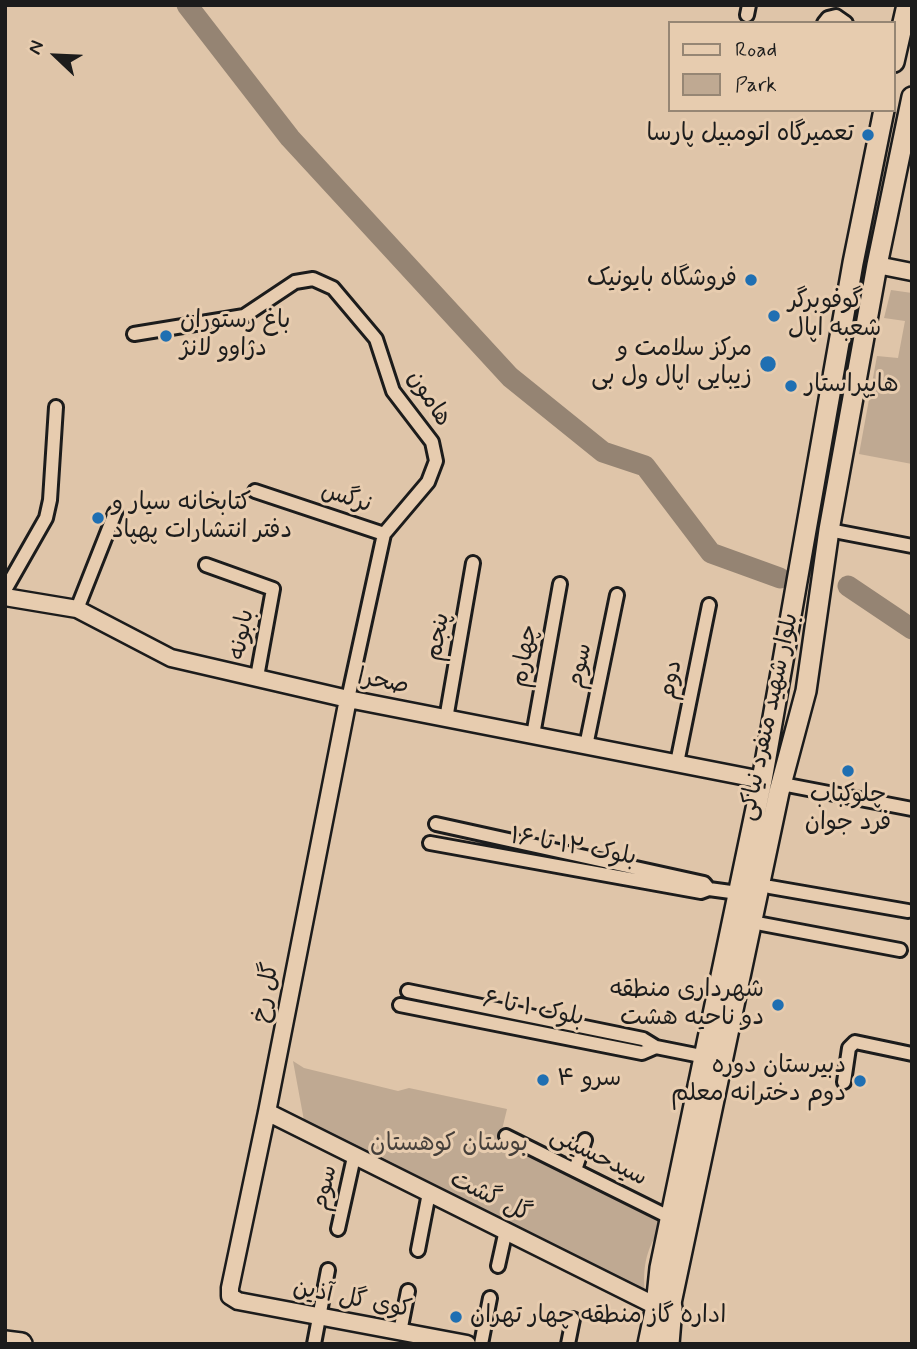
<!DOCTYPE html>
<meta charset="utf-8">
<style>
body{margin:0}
#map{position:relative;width:917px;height:1349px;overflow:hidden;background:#dfc5a9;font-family:Mynerve,sans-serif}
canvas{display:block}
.frame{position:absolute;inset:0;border:7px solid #1c1c1c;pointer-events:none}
.legend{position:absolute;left:668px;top:21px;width:228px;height:91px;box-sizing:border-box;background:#e7ccaf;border:2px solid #968674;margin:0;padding:9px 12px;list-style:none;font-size:21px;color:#1c1c1c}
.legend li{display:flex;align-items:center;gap:14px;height:35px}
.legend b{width:35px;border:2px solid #968674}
.north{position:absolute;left:21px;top:21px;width:70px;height:70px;-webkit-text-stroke:5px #e7ccaf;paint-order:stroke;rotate:293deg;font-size:19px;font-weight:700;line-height:28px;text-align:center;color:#1c1c1c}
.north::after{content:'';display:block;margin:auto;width:24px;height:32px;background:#1c1c1c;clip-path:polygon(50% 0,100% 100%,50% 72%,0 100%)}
</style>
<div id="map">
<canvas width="917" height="1349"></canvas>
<div class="frame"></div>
<ul class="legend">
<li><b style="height:9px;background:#e7ccaf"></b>Road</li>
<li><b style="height:19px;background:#bfa992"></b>Park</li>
</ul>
<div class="north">N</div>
</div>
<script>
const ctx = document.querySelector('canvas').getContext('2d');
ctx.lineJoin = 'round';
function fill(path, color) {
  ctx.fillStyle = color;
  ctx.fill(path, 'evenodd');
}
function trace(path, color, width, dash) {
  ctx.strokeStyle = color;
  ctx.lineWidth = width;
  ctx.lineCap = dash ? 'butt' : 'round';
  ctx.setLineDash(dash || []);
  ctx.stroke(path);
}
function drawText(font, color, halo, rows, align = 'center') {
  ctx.font = font + ' Mynerve,"Playpen Sans Arabic",sans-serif';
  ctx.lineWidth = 6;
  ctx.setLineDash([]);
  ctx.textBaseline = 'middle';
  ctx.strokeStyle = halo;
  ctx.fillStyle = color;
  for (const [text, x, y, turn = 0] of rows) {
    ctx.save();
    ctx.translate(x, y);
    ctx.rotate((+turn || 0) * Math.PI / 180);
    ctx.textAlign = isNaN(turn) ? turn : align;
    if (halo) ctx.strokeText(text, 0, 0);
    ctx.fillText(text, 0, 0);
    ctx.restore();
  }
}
const green = new Path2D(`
 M891,290L912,293V464L859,454L877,356L898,358L905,321L884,318Z
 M293,1061L304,1068L398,1091L409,1088L507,1109L499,1142L664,1223C647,1247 642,1264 645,1294L305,1126Z`);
const river = new Path2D(`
 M187,5L290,138L510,377L603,452L645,466L711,553L780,578
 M848,586L912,629`);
const minor = new Path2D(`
 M747,15L749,5
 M824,23L828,18L836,16L846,23
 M134,334L244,316L295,282L313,279L333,288L376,339L393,391L432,442L436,461L428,482L384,534L348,699
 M255,491L384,534
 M829,530L912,546
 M206,565L273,589L257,677
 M5,590L46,518L50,500L56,407
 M77,609L115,513
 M446,719L473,563
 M533,735L560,584
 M586,746L617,595
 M677,763L709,605
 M782,784L912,809
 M436,824L704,883L709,889
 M430,843L701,892L709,889L738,893
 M770,887L908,911
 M762,924L900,950
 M408,991L643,1039L656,1047L706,1057
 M400,1005L642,1053L656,1047
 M844,1082L849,1048L855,1042L912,1054
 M506,1136L671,1218
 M575,1170L585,1140
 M338,1229L354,1157
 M418,1250L429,1193
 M498,1266L506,1230
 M400,1332L408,1291
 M314,1344L328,1270
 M481,1344L490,1298
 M568,1344L573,1319`);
const tertiary = new Path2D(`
 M877,265L912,272
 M5,597L77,609L171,658L348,699L762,780
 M348,699L267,1112L230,1288V1296L238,1301L467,1344
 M267,1112L656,1306`);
const secondary = new Path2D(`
 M894,62L907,5
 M667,1322L779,792L806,691L829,530L877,265L912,97
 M648,1344L656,1306L660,1268L762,780L853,263L884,110`);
const trunk = new Path2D(`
 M5,1342L21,1344
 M668,1344L671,1307`);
const markers = [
 [868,135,7,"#1f6fb2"],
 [751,280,7,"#1f6fb2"],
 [774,316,7,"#1f6fb2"],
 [166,336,7,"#1f6fb2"],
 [768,364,9,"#1f6fb2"],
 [791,386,7,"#1f6fb2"],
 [98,518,7,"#1f6fb2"],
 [848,771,7,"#1f6fb2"],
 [778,1005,7,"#1f6fb2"],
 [543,1080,7,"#1f6fb2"],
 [860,1081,7,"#1f6fb2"],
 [456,1317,7,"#1f6fb2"]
];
const poiNames = [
 ["تعمیرگاه اتومبیل پارسا",854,135,"right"],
 ["فروشگاه بایونیک",737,280,"right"],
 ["گوفوبرگر",788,302],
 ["شعبه اپال",788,330],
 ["باغ رستوران",180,322],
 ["دژاوو لانژ",180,350],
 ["مرکز سلامت و",752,350,"right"],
 ["زیبایی اپال ول بی",752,378,"right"],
 ["هایپراستار",805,386],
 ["کتابخانه سیار و",112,504],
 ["دفتر انتشارات پهپاد",112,532],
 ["چلوکباب",848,796,"center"],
 ["فرد جوان",848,824,"center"],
 ["شهرداری منطقه",764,991,"right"],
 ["دو ناحیه هشت",764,1019,"right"],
 ["دبیرستان دوره",846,1067,"right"],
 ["دوم دخترانه معلم",846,1095,"right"],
 ["سرو ۴",557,1080],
 ["اداره گاز منطقه چهار تهران",470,1317]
];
const streetNames = [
 ["هامون",428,399,57],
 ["نرگس",346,499,18],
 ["بابونه",243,635,-79],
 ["پنجم",439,637,-80],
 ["چهارم",526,656,-80],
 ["سوم",581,666,-78],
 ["دوم",672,680,-79],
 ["صحرا",383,683,11],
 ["بلوار شهید منفرد نیاکی",770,717,-78],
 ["بلوک ۱۲ تا ۱۶",573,848,10],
 ["گل رخ",267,993,-79],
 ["بلوک ۱ تا ۶",533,1010,11],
 ["سیدحسینی",598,1158,26],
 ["سوم",326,1188,-77],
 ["گل گشت",490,1198,26],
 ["کوی گل آذین",352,1300,11]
];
const parkNames = [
 ["بوستان کوهستان",449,1145]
];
fill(green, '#bfa992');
trace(river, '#958473', 21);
trace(minor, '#1c1c1c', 18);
trace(tertiary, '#1c1c1c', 21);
trace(secondary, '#1c1c1c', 24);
trace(trunk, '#1c1c1c', 26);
trace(minor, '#e7ccaf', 12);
trace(tertiary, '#e7ccaf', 16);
trace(secondary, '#e7ccaf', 19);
trace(trunk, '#e7ccaf', 21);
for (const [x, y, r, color] of markers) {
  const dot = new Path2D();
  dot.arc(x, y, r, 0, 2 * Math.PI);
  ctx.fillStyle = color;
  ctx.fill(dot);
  trace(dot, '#e7ccaf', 2.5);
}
drawText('24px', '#1c1c1c', '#e7ccaf', poiNames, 'left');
drawText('24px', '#1c1c1c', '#e7ccaf', streetNames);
drawText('24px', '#453f3a', '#e7ccaf', parkNames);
</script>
